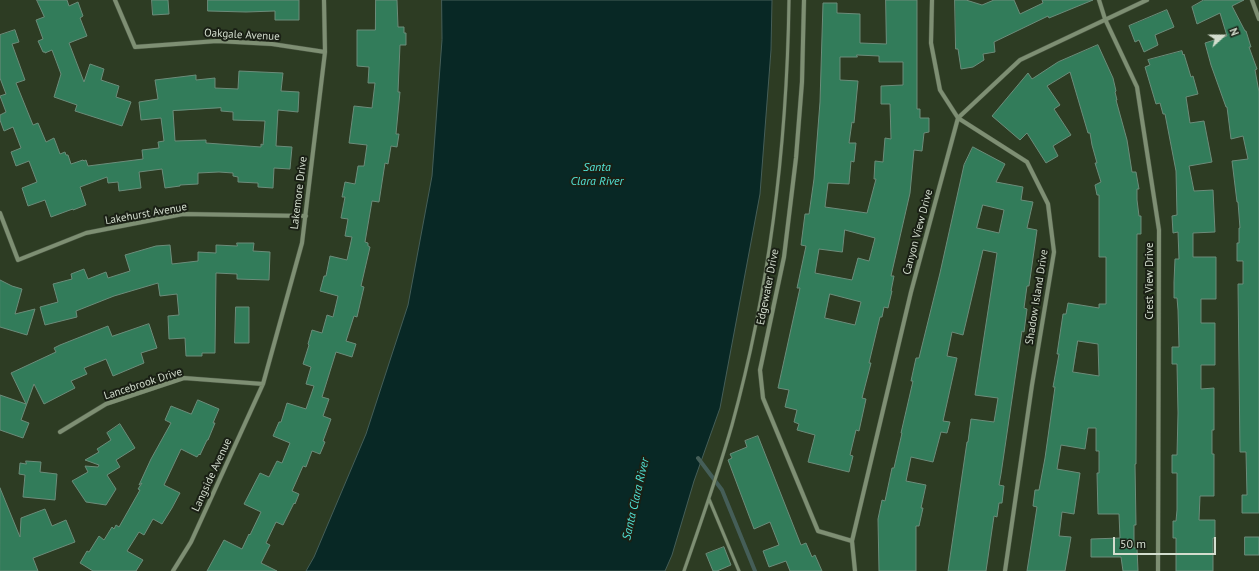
<!DOCTYPE html>
<style>
body{margin:0}
#map{position:relative;width:1259px;height:571px;overflow:hidden;background:#2d3c23;font-family:"PT Sans",sans-serif}
canvas{display:block}
.north{position:absolute;left:1203px;top:16px;width:40px;height:40px;-webkit-text-stroke:3px #1a2015;paint-order:stroke;rotate:69deg;font-size:11px;font-weight:700;line-height:16px;text-align:center;color:#d3ddce}
.north::after{content:'';display:block;margin:auto;width:14px;height:18px;background:#d3ddce;clip-path:polygon(50% 0,100% 100%,50% 72%,0 100%)}
.scale{position:absolute;left:1113px;top:537px;width:103px;height:18px;box-sizing:border-box;border:2px solid #d3ddce;border-top:0;padding-left:5px;font-size:12px;line-height:14px;white-space:nowrap;color:#d3ddce;-webkit-text-stroke:3px #1a2015;paint-order:stroke}
</style>
<div id="map">
<canvas width="1259" height="571"></canvas>
<div class="north">N</div>
<div class="scale">50 m</div>
</div>
<script>
const ctx = document.querySelector('canvas').getContext('2d');
ctx.lineJoin = 'round';
function fill(path, color) {
  ctx.fillStyle = color;
  ctx.fill(path, 'evenodd');
}
function trace(path, color, width, dash) {
  ctx.strokeStyle = color;
  ctx.lineWidth = width;
  ctx.lineCap = dash ? 'butt' : 'round';
  ctx.setLineDash(dash || []);
  ctx.stroke(path);
}
function drawText(font, color, halo, rows, align = 'center') {
  ctx.font = font + ' "PT Sans",sans-serif';
  ctx.lineWidth = 4;
  ctx.setLineDash([]);
  ctx.textBaseline = 'middle';
  ctx.strokeStyle = halo;
  ctx.fillStyle = color;
  for (const [text, x, y, turn = 0] of rows) {
    ctx.save();
    ctx.translate(x, y);
    ctx.rotate((+turn || 0) * Math.PI / 180);
    ctx.textAlign = isNaN(turn) ? turn : align;
    if (halo) ctx.strokeText(text, 0, 0);
    ctx.fillText(text, 0, 0);
    ctx.restore();
  }
}
const water = new Path2D(`
 M442,0H772L771,50L760,194L720,408L694,481L672,555L665,571H306L314,557L366,434L408,305L432,176L442,40Z`);
const stream = new Path2D(`
 M698,458L722,490L755,571`);
const building = new Path2D(`
 M37,0H67L69,6L78,2L83,16L80,18L87,36L69,43L84,82L90,64L104,69L101,80L119,86L116,97L131,102L122,126L75,111L77,105L54,97L61,74L52,50L45,53V52H43L38,41L43,39L36,20L44,17Z
 M152,0H168L169,14L153,15Z
 M208,0H299V20H275V11L246,12L208,11Z
 M376,0H397L398,27H404V33H406V45H400L398,92H400L396,134H399L397,147L391,146L388,164L385,163L379,202L372,201L365,242L368,243V246L370,247L361,286L364,287L357,317L354,316L346,341L356,344L352,357L336,352L322,397L329,399L323,416L331,419L323,441L325,442L320,454L312,451L306,467L303,466L292,491L299,494L295,504L294,503L283,525L276,522L266,543L270,545L261,563L277,571H207L224,540L242,549L249,534L250,535L261,512L244,504L260,473L269,477L277,461L282,463L290,443L273,436L279,422H281L287,403L306,409L314,386L306,384L311,367L303,364L309,345L308,344L312,330L322,333L327,315L333,317L338,296L320,291L324,276H326L330,256L347,260L352,237L345,236L348,219L341,218L345,197H342L345,182L355,184L358,166H364L367,145L349,143L354,106L372,108L375,83H368L369,67L357,66V30H375Z
 M886,0H917V109H920V118H929V132L924,133L922,151L914,150L910,193L891,276H894L891,291H892L888,308L884,307L882,317H880L869,363H871L862,398L866,399L859,431L856,430L850,455L853,456L849,472L808,462L815,435L797,430L799,424L794,422L797,410L785,407L789,390L778,388L800,288H797L806,246L801,245L805,214H809L814,179L820,102L823,3H837V13L860,14V43L886,44ZM857,55L879,56V62H903V85L881,86V104H890L891,139L885,138L883,162L875,161L874,179H876L867,213L825,207L828,183L849,184L851,161L854,162L856,143H849L852,122L854,123L858,81L840,80V57H857ZM845,230L875,238L869,261L858,258L852,280L815,273L819,249L842,252ZM830,294L861,302L855,325L825,318Z
 M955,0H966L982,5L994,0H1014L1020,14L1043,3L1042,0H1093L1049,18L1048,16L994,42L995,52L983,54L984,60L973,67L961,69L958,49H956Z
 M1204,0H1244L1232,6L1245,31H1246L1251,47H1249L1257,69L1255,70L1259,92V513H1242V495H1247L1246,452H1240L1238,284H1243V261H1237V243H1239V228H1240L1238,202H1237L1232,161L1248,159L1243,136L1231,139L1227,107H1226L1211,65L1205,43L1227,36L1220,13L1197,24L1192,7Z
 M1167,10L1174,27L1155,35L1158,45L1144,52L1139,40L1135,42L1129,26Z
 M15,30L19,42L12,44L25,80L16,83L33,125L38,123L46,142L54,138L60,154L65,152L66,155H68L71,164L83,160L84,161L86,160L88,166L143,159L142,150L159,148L158,142L164,141L161,118L141,120L139,102L158,99L155,80L196,75V80L215,78V88L238,89L239,71L283,73L281,91L299,92L298,112L278,110L276,146L292,147L290,169L274,168L273,188L258,187V183L238,182V177L233,176V173L219,172L198,173V184L180,185V186L165,188L162,169L139,172L141,188L119,191L118,182L108,183L107,177L80,187L86,205L73,210V209L70,210L51,217L45,200L28,206L22,188L37,182L29,161L16,166L11,152L21,148L13,127L4,131L0,120V115L6,112L0,96L6,94L0,78V35ZM221,108V111L233,112V120L265,121L263,145L261,144V147L206,143V140L175,141L173,111Z
 M1098,45L1113,78L1116,91L1115,92L1117,100H1116L1127,140L1132,172H1136L1139,189H1137V200L1139,216H1141V234H1137L1136,464H1135L1136,525H1134V548H1137L1138,571H1123L1121,557H1091V539L1120,538L1119,514H1098L1097,473H1099V451H1096V428H1088L1085,449L1061,445L1057,469L1080,473L1074,514L1062,512L1059,536L1071,537L1065,571H1027L1037,507L1033,506L1035,490H1039L1045,458L1055,387H1053L1059,354H1057L1063,314H1066L1068,303L1099,308V304H1106V257H1099V195H1097L1095,185L1101,182L1095,163H1097L1092,145L1090,133H1088L1070,72L1047,86L1060,105L1054,109L1071,135L1053,146L1058,156L1046,163L1027,133L1020,140L992,116L1028,73L1032,79L1058,62ZM1078,341L1098,344L1099,376L1073,372Z
 M1182,51L1183,55L1184,54L1191,77L1193,76L1198,94L1186,97L1190,123L1204,121L1212,162L1189,166L1194,191L1213,190L1215,232L1193,233V257H1216V299H1201V323H1215V365H1201V389L1214,388V430H1212V454H1214V496H1200L1199,520H1215V538H1213V571H1176V538H1173V521H1176L1177,510V473H1172V455H1177L1178,413L1177,364H1172V347H1179L1178,310L1177,298H1174V282L1175,259H1179L1178,232L1173,233L1172,216L1177,215L1176,171L1165,114H1163L1160,103L1156,104L1145,67L1150,65L1148,60Z
 M973,147L1005,164L996,182L1023,187L1021,200L1033,202L1027,228L1037,230L1029,286H1027L1024,308L1027,309L1024,332L1022,331L1001,474L999,485L1004,486L1002,503H999L997,517L994,516L986,571H948L967,442H968L971,419L994,422L998,398L975,395L997,253L983,250L963,335L952,332L947,356L957,358L943,421L950,422L947,433L941,432L933,462L911,457L906,481L926,485L921,508H923L919,526H916V571H879L878,519L882,500L885,501L892,468H894L902,433H901L913,381H911L916,358H919L940,273L964,165ZM983,205L1004,210L999,233L977,228Z
 M237,243H254L253,251L270,252L269,280L237,279V274L216,273L215,353H202V356H186L185,338L169,339L168,316L179,315L177,294L160,296L158,283L114,296L76,311L77,317L45,325L40,307L58,302L53,284L72,279L71,274L84,269L88,279L106,272L108,278L130,271L125,255L156,246L170,245L172,264L198,261V252L216,253V245L237,246Z
 M0,280L12,286L22,289L15,314L35,309L27,335L0,327Z
 M236,307H249V343H235Z
 M149,324L157,348L141,353L144,363L113,376L106,359L84,368L87,374L71,381L75,388L44,404L34,384L21,420L29,423L23,438L0,430V395L26,404L11,373L56,352L54,348L60,345L108,326L112,336Z
 M198,400L219,409L213,423H215L208,440H207L200,455L199,454L197,457L181,449L164,485L180,493L172,508L162,524L153,519L144,535L139,532L127,551L143,560L136,571H93L80,563L87,551L89,552L99,536L104,540L112,527L114,529L116,525L119,527L140,490L138,489L142,483L139,485L151,459L171,423L165,420L171,406L191,414Z
 M120,424L135,448L116,460L120,467L107,475L116,489L106,505L86,502L72,481L88,472L85,466L98,467L99,465L85,460L99,452L97,449L111,440L107,433Z
 M758,436L801,545L806,543L812,557L815,555L822,571H790L786,561L769,567L763,551L779,545L770,522L754,529L728,460L732,458L730,454L747,447L745,441Z
 M26,461L41,462L40,472L57,474L55,500L23,497L25,475L19,474L20,463L26,464Z
 M0,488L20,537L21,518L45,509L52,526L66,520L75,542L33,558L38,571H0Z
 M1245,537H1259V555H1245Z
 M724,547L731,565L717,571H713L706,554Z`);
const lane = new Path2D(`
 M709,499L739,571
 M684,571C701,522 718,474 732,425C770,287 787,143 789,0`);
const street = new Path2D(`
 M115,0L135,47L217,41L272,44L325,52
 M804,0L802,82L796,158L784,257L760,370L763,398L818,531L852,541
 M932,0L931,43L940,90L958,118L1027,162L1048,204L1054,252L1032,385L1005,571
 M1099,0L1105,19L1137,87L1159,230L1158,571
 M1252,0L1259,19
 M0,213L18,260L86,233L183,214L306,216
 M60,432L106,404L184,378L263,384
 M173,571L191,542L263,384L302,243L325,52L324,0
 M855,571L852,541L911,292L958,118L1020,60L1147,0`);
const streetNames = [
 ["Oakgale Avenue",242,35,3],
 ["Lakemore Drive",299,193,-83],
 ["Lakehurst Avenue",146,214,-10],
 ["Canyon View Drive",918,232,-75],
 ["Crest View Drive",1150,281,-90],
 ["Edgewater Drive",768,287,-79],
 ["Shadow Island Drive",1037,297,-81],
 ["Lancebrook Drive",143,384,-18],
 ["Langside Avenue",212,475,-65]
];
const waterNames = [
 ["Santa",597,168],
 ["Clara River",597,182],
 ["Santa Clara River",636,499,-77]
];
fill(water, '#082825');
trace(water, '#455e58', 1);
trace(stream, '#455e58', 4);
fill(building, '#327c5a');
trace(building, '#6c8c7a', 1);
trace(lane, '#4a5642', 4);
trace(street, '#4a5642', 5);
trace(lane, '#7e8f73', 3);
trace(street, '#7e8f73', 4);
drawText('11px', '#d3ddce', '#1a2015', streetNames);
drawText('italic 12px', '#52e2d5', '#1a2015', waterNames);
</script>
